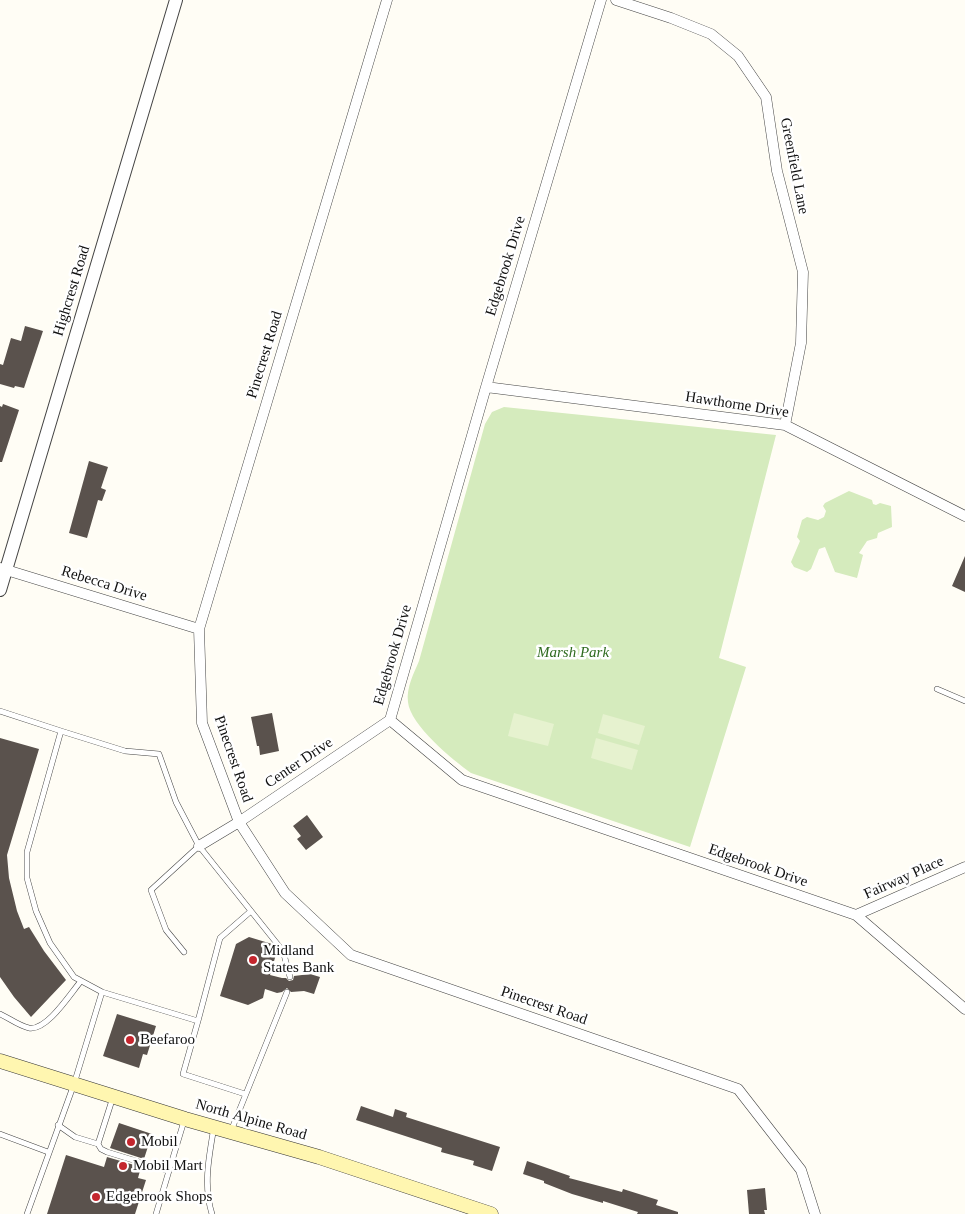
<!DOCTYPE html>
<style>
body{margin:0}
canvas{display:block;background:#fffdf5}
</style>
<canvas width="965" height="1214"></canvas>
<script>
const ctx = document.querySelector('canvas').getContext('2d');
ctx.lineJoin = 'round';
function fill(path, color) {
  ctx.fillStyle = color;
  ctx.fill(path, 'evenodd');
}
function trace(path, color, width, dash) {
  ctx.strokeStyle = color;
  ctx.lineWidth = width;
  ctx.lineCap = dash ? 'butt' : 'round';
  ctx.setLineDash(dash || []);
  ctx.stroke(path);
}
function drawText(font, color, halo, rows, align = 'center') {
  ctx.font = font + ' Georgia,serif';
  ctx.lineWidth = 5;
  ctx.setLineDash([]);
  ctx.textBaseline = 'middle';
  ctx.strokeStyle = halo;
  ctx.fillStyle = color;
  for (const [text, x, y, turn = 0] of rows) {
    ctx.save();
    ctx.translate(x, y);
    ctx.rotate((+turn || 0) * Math.PI / 180);
    ctx.textAlign = isNaN(turn) ? turn : align;
    if (halo) ctx.strokeText(text, 0, 0);
    ctx.fillText(text, 0, 0);
    ctx.restore();
  }
}
const green = new Path2D(`
 M504,407L776,435L719,658L746,667L690,847L471,773C453,760 410,725 408,702C406,688 414,673 419,661L485,424L492,412Z
 M849,491L872,500L873,504L876,505L880,503L891,506L892,527L878,533L877,538L867,541L859,553L863,555L857,578L835,572L825,547L819,549L811,569L807,572L794,567L791,562L800,541L797,537L802,520L807,517L818,520L824,517L826,511L823,506L825,503Z`);
const pitch = new Path2D(`
 M514,713L554,724L548,746L508,736Z
 M603,714L645,726L639,745L598,733Z
 M596,738L638,750L632,770L591,758Z`);
const building = new Path2D(`
 M25,326L43,331L24,388L15,386L14,388L0,384V364L3,365L11,338L21,341Z
 M3,404L19,410L2,462H0V406L2,407Z
 M89,461L108,467L101,488L106,490L102,501L98,500L87,538L69,533Z
 M965,556V592L952,586Z
 M272,713L279,751L260,755L259,746H257L251,717Z
 M0,738L39,749L7,855L9,878L17,911L24,929L29,927L44,951L66,980L31,1017L14,997L0,977Z
 M307,815L323,837L306,850L297,839L301,836L293,826Z
 M249,937L272,944L277,951L270,975L282,978H286L289,981L293,980L294,976L310,974L320,977L314,994L304,991L291,992L287,988L282,992L277,993L265,989L263,998L248,1005L220,996L236,944Z
 M117,1014L156,1026L147,1055L143,1054L139,1068L103,1056Z
 M361,1106L393,1117L395,1109L407,1113L406,1117L500,1147L492,1171L473,1165L474,1161L441,1152L442,1148L356,1120Z
 M119,1123L152,1134L144,1159L110,1148Z
 M66,1155L104,1167L107,1157L141,1167L138,1178L146,1180L135,1214H47Z
 M527,1161L570,1176L569,1178L622,1192L623,1189L658,1200L656,1205L678,1212V1214H637L638,1212L603,1201V1203L572,1194L544,1183V1181L523,1174Z
 M765,1188L767,1210H764L765,1214H749L747,1190Z`);
const service = new Path2D(`
 M937,689L965,701
 M0,711L61,731L27,852V878L36,911L50,943L74,977L102,992L74,1084L27,1214
 M61,731L125,751L159,754L176,802L199,846L283,951L290,977
 M184,952L166,930L151,890L199,846
 M102,992L198,1021L183,1074L245,1094
 M0,1014C9,1018 19,1026 29,1028C47,1031 70,994 81,981
 M198,1021L220,938L251,911
 M58,1125L75,1137L98,1144L113,1097
 M231,1131L287,992
 M0,1134L48,1152
 M98,1144L101,1149L107,1152L169,1171
 M156,1214L184,1121
 M212,1214C203,1186 209,1156 214,1127`);
const minor = new Path2D(`
 M387,0L199,629L202,723L239,822L285,893L351,955L738,1089L801,1170L815,1214
 M616,0L671,18L711,34L738,56L766,97L777,171L803,272L801,343L785,425
 M486,387L785,425L965,516
 M0,568L199,629
 M390,720L486,387L601,0
 M390,720L462,780L856,915L965,1009
 M199,846L239,822L390,720
 M856,915L965,867`);
const tertiary = new Path2D(`
 M0,590L176,0`);
const secondary = new Path2D(`
 M0,1061L185,1119L319,1157L491,1214`);
const markers = [
 [253,960,5,"#c4262e"],
 [130,1040,5,"#c4262e"],
 [131,1142,5,"#c4262e"],
 [123,1166,5,"#c4262e"],
 [96,1197,5,"#c4262e"]
];
const streetNames = [
 ["Greenfield Lane",794,166,79],
 ["Edgebrook Drive",506,266,-73],
 ["Highcrest Road",72,291,-73],
 ["Pinecrest Road",265,355,-73],
 ["Hawthorne Drive",737,405,9],
 ["Rebecca Drive",104,584,17],
 ["Edgebrook Drive",393,655,-74],
 ["Pinecrest Road",233,759,71],
 ["Center Drive",299,763,-34],
 ["Edgebrook Drive",758,866,19],
 ["Fairway Place",904,878,-24],
 ["Pinecrest Road",544,1006,19],
 ["North Alpine Road",251,1120,16]
];
const parkNames = [
 ["Marsh Park",573,653]
];
const poiNames = [
 ["Midland",263,951],
 ["States Bank",263,968],
 ["Beefaroo",140,1040],
 ["Mobil",141,1142],
 ["Mobil Mart",133,1166],
 ["Edgebrook Shops",106,1197]
];
fill(green, '#d5ebbd');
fill(pitch, '#e6f2cf');
fill(building, '#5a524d');
trace(service, '#444', 6);
trace(minor, '#444', 11);
trace(tertiary, '#444', 14);
trace(secondary, '#333', 15);
trace(service, '#fff', 5);
trace(minor, '#fff', 10);
trace(tertiary, '#fff', 12);
trace(secondary, '#fff6b0', 14);
for (const [x, y, r, color] of markers) {
  const dot = new Path2D();
  dot.arc(x, y, r, 0, 2 * Math.PI);
  ctx.fillStyle = color;
  ctx.fill(dot);
  trace(dot, '#fff', 2);
}
drawText('15px', '#111', '#fff', streetNames);
drawText('italic 15px', '#2f6b1f', '#fff', parkNames);
drawText('15px', '#111', '#fff', poiNames, 'left');
</script>
